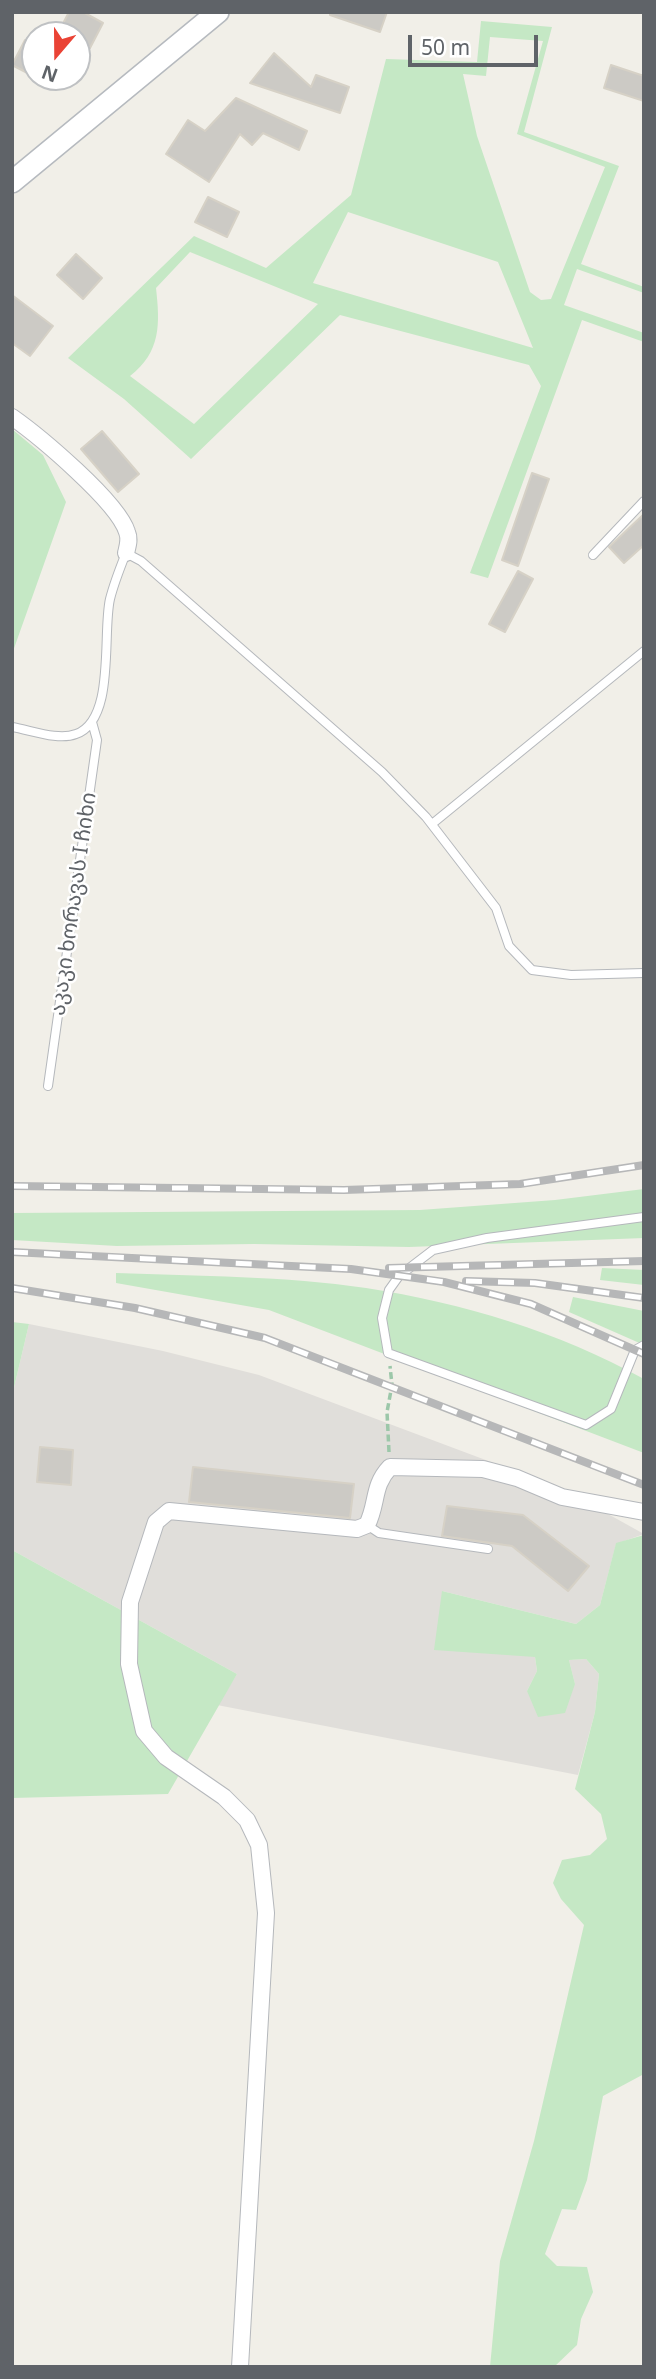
<!DOCTYPE html>
<meta charset="utf-8">
<style>
body{margin:0}
#map{position:relative;width:656px;height:2379px;overflow:hidden;background:#f1efe8;font-family:"Noto Sans",sans-serif}
canvas{display:block}
.frame{position:absolute;inset:0;border:14px solid #5f6368;pointer-events:none}
.north{position:absolute;left:21px;top:21px;width:70px;height:70px;box-sizing:border-box;background:#fff;border:2px solid #bfc1c3;border-radius:50%;rotate:200deg;font-size:19px;font-weight:700;line-height:28px;text-align:center;color:#5f6368}
.north::after{content:'';display:block;margin:auto;width:24px;height:32px;background:#ea4335;clip-path:polygon(50% 0,100% 100%,50% 72%,0 100%)}
.scale{position:absolute;left:408px;top:35px;width:130px;height:32px;box-sizing:border-box;border:4px solid #5f6368;border-top:0;padding-left:9px;font-size:21px;line-height:24px;white-space:nowrap;color:#5f6368;-webkit-text-stroke:5px #fff;paint-order:stroke}
</style>
<div id="map">
<canvas width="656" height="2379"></canvas>
<div class="frame"></div>
<div class="north">N</div>
<div class="scale">50 m</div>
</div>
<script>
const ctx = document.querySelector('canvas').getContext('2d');
ctx.lineJoin = 'round';
function fill(path, color) {
  ctx.fillStyle = color;
  ctx.fill(path, 'evenodd');
}
function trace(path, color, width, dash) {
  ctx.strokeStyle = color;
  ctx.lineWidth = width;
  ctx.lineCap = dash ? 'butt' : 'round';
  ctx.setLineDash(dash || []);
  ctx.stroke(path);
}
function drawText(font, color, halo, rows, align = 'center') {
  ctx.font = font + ' "Noto Sans","Noto Sans Georgian",sans-serif';
  ctx.lineWidth = 5;
  ctx.setLineDash([]);
  ctx.textBaseline = 'middle';
  ctx.strokeStyle = halo;
  ctx.fillStyle = color;
  for (const [text, x, y, turn = 0] of rows) {
    ctx.save();
    ctx.translate(x, y);
    ctx.rotate((+turn || 0) * Math.PI / 180);
    ctx.textAlign = isNaN(turn) ? turn : align;
    if (halo) ctx.strokeText(text, 0, 0);
    ctx.fillText(text, 0, 0);
    ctx.restore();
  }
}
const industrial = new Path2D(`
 M29,1324L163,1351L259,1375L563,1489L644,1534L616,1544L600,1605L576,1624L442,1591L535,1657L537,1671L527,1691L575,1684L569,1660L586,1659L599,1674L595,1712L578,1775L217,1705L237,1674L12,1550V1396Z`);
const green = new Path2D(`
 M481,21L552,27L524,132L619,166L581,264L644,287V293L577,269L564,305L644,333V342L582,320L488,578L470,573L541,386L529,365L340,315L191,459L124,399L68,358L194,236L266,268L351,195L386,59L477,62ZM490,37L543,41L517,134L605,167L551,299L541,300L530,292L477,136L463,74L486,76ZM348,212L498,262L533,348L313,283ZM190,252L318,304L194,424L130,376C161,352 160,324 156,288Z
 M12,429L43,455L66,502L12,654Z
 M644,1189V1238L409,1247L254,1244L117,1246L12,1240V1213L420,1210L555,1200Z
 M602,1268L644,1270V1285L600,1280Z
 M116,1273C199,1276 285,1276 366,1288C463,1303 559,1332 644,1379V1453L269,1310L116,1283Z
 M573,1297L644,1311V1345L569,1312Z
 M12,1322L29,1324L12,1396Z
 M644,1535V2074L603,2096L587,2180L576,2210L562,2209L545,2254L557,2266L587,2267L593,2292L581,2319L577,2345L554,2367H490L500,2261L534,2141L584,1925L561,1899L553,1883L562,1860L590,1855L607,1839L601,1814L575,1789L595,1712L599,1674L586,1659L569,1660L575,1684L565,1713L538,1717L527,1691L537,1671L535,1657L434,1650L442,1591L576,1624L600,1605L616,1543Z
 M12,1550L237,1674L168,1794L12,1798Z`);
const building = new Path2D(`
 M69,12H83L103,23L90,48L77,41V35H57Z
 M330,12H387L380,32L330,15Z
 M25,40L35,45V77L12,65Z
 M274,53L311,87L316,75L349,87L340,113L250,83Z
 M611,65L644,76V101L604,88Z
 M236,98L307,131L299,150L263,133L252,145L240,134L209,182L166,154L188,120L205,131Z
 M208,197L239,212L227,237L195,222Z
 M76,254L102,278L83,299L57,275Z
 M12,295L53,326L30,356L12,343Z
 M102,431L139,474L118,492L81,449Z
 M532,473L549,479L518,566L502,560Z
 M644,514V545L624,563L609,547Z
 M518,571L533,579L505,632L489,624Z
 M40,1447L73,1450L71,1485L37,1482Z
 M193,1467L354,1484L350,1518L189,1502Z
 M447,1506L523,1515L589,1566L568,1591L512,1546L442,1536Z`);
const path = new Path2D(`
 M389,1452L387,1412L392,1385L390,1366`);
const lane = new Path2D(`
 M593,555L644,501
 M12,727C31,730 58,741 76,734C116,720 102,633 110,599C114,583 120,568 126,553L141,561L382,772L426,817L496,908L509,946L532,970L571,975L644,973
 M432,824L644,651
 M48,1086L97,740L92,722
 M644,1217L487,1238L433,1250L399,1276L389,1290L382,1318L388,1353L586,1425L611,1409L635,1350L644,1345
 M367,1525L379,1533L488,1549`);
const street = new Path2D(`
 M12,417C39,436 118,502 127,532C130,539 128,545 126,553
 M240,2367L266,1913L259,1845L247,1820L224,1797L166,1757L144,1731L129,1664L130,1602L156,1522L169,1511L357,1529L367,1525C378,1503 372,1486 390,1467L483,1469L517,1478L562,1497L644,1512`);
const secondary = new Path2D(`
 M12,182L218,12`);
const rail = new Path2D(`
 M12,1186L344,1190L520,1184L644,1165
 M12,1252L351,1269L444,1282L531,1304L644,1354
 M389,1268L644,1261
 M466,1281L535,1283L644,1298
 M12,1288L135,1308L265,1338L644,1485`);
const streetNames = [
 ["აკაკი ხორავას I ჩიხი",74,904,-82]
];
fill(industrial, '#e0deda');
fill(green, '#c5e8c5');
fill(building, '#cccac5');
trace(building, '#d6d1c6', 2);
trace(lane, '#b5b8bc', 10);
trace(street, '#b5b8bc', 18);
trace(secondary, '#b6babf', 24);
trace(path, '#9cc7a9', 3.5, [7, 3.5]);
trace(lane, '#fff', 8);
trace(street, '#fff', 16);
trace(secondary, '#fff', 21);
trace(rail, '#b6b7b8', 8);
trace(rail, '#fff', 5, [16]);
drawText('21px', '#5f6368', '#fff', streetNames);
</script>
